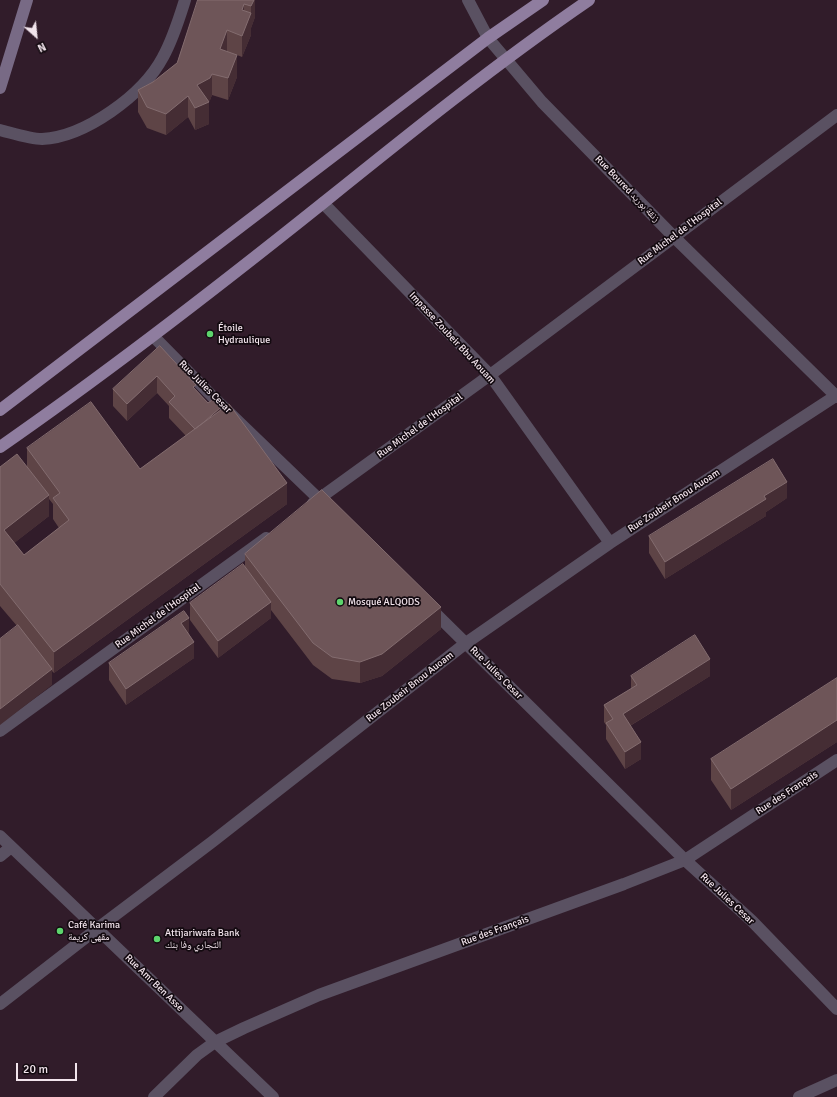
<!DOCTYPE html>
<meta charset="utf-8">
<style>
body{margin:0}
#map{position:relative;width:837px;height:1097px;overflow:hidden;background:#311c2a;font-family:Signika,sans-serif}
canvas{display:block}
.north{position:absolute;left:16px;top:16px;width:40px;height:40px;-webkit-text-stroke:3px #130a10;paint-order:stroke;rotate:153deg;font-size:11px;font-weight:700;line-height:16px;text-align:center;color:#f2e4ec}
.north::after{content:'';display:block;margin:auto;width:14px;height:18px;background:#f2e4ec;clip-path:polygon(50% 0,100% 100%,50% 72%,0 100%)}
.scale{position:absolute;left:16px;top:1063px;width:61px;height:18px;box-sizing:border-box;border:2px solid #f2e4ec;border-top:0;padding-left:5px;font-size:12px;line-height:14px;white-space:nowrap;color:#f2e4ec;-webkit-text-stroke:3px #130a10;paint-order:stroke}
</style>
<div id="map">
<canvas width="837" height="1097"></canvas>
<div class="north">N</div>
<div class="scale">20 m</div>
</div>
<script>
const ctx = document.querySelector('canvas').getContext('2d');
ctx.lineJoin = 'round';
function trace(path, color, width, dash) {
  ctx.strokeStyle = color;
  ctx.lineWidth = width;
  ctx.lineCap = dash ? 'butt' : 'round';
  ctx.setLineDash(dash || []);
  ctx.stroke(path);
}
function fill(path, color) {
  ctx.fillStyle = color;
  ctx.fill(path, 'evenodd');
}
function drawText(font, color, halo, rows, align = 'center') {
  ctx.font = font + ' Signika,"Noto Naskh Arabic",sans-serif';
  ctx.lineWidth = 3.5;
  ctx.setLineDash([]);
  ctx.textBaseline = 'middle';
  ctx.strokeStyle = halo;
  ctx.fillStyle = color;
  for (const [text, x, y, turn = 0] of rows) {
    ctx.save();
    ctx.translate(x, y);
    ctx.rotate((+turn || 0) * Math.PI / 180);
    ctx.textAlign = isNaN(turn) ? turn : align;
    if (halo) ctx.strokeText(text, 0, 0);
    ctx.fillText(text, 0, 0);
    ctx.restore();
  }
}
const minor = new Path2D(`
 M468,0L488,38L542,102L674,237L837,397
 M0,130C12,133 30,139 42,139C85,137 143,95 163,57C173,39 179,19 185,0
 M323,203L490,375L610,543
 M154,337L213,397L324,504
 M313,503L490,375L837,115
 M430,608L685,860L752,921L837,1009
 M0,731L266,538
 M0,836L273,1097
 M0,856L11,847
 M0,1004L98,928L212,842L466,643L610,543L837,395
 M154,1097L197,1055L215,1042L244,1028L319,995L624,884L685,860L837,760
 M799,1097L837,1080`);
const secondary = new Path2D(`
 M0,88L27,0`);
const primary = new Path2D(`
 M0,410L488,38L543,0
 M0,447C111,370 218,287 323,203C410,133 497,63 589,0`);
const wall = new Path2D(`
 M198,0H255V17L251,28V27V35L242,57L237,55V77L228,100L212,95L210,100L208,101L209,124L195,130L188,117L166,135L147,128L138,112V90L153,82L177,63Z
 M160,346L196,390L208,403L220,411L287,504L54,673L52,671V685L17,626L0,606V467H27V448L140,469L186,436L169,418V406L157,393L127,421L113,406V389ZM49,499L53,504V519L59,528L24,555L14,543L49,516Z
 M787,498L766,512V516L665,579L649,553V536Z
 M245,554L441,629L382,676L360,683L332,679L313,665L271,610V618L218,658L190,620V603L245,566Z
 M189,634L194,658L126,705L109,680V663Z
 M631,676H710L630,726L641,759L625,769L606,739V725L604,722V705L631,689Z
 M837,678V742L731,810L711,780V759Z`);
const shadedWall = new Path2D(`
 M254,0H255V17L251,28V6Z
 M244,4V25L242,10Z
 M251,13V35L242,57V36Z
 M227,30V52L220,49Z
 M237,55V77L228,100V78Z
 M212,74V95L210,100L197,107V85Z
 M188,96V117L166,135V114Z
 M209,102V124L195,130V108Z
 M157,376V393L127,421V404Z
 M220,408V424L196,430Z
 M787,482V498L766,512V516L665,579V562L764,496Z
 M287,483V504L54,673V652Z
 M49,495V516L4,551V530Z
 M271,602V618L218,658V641Z
 M441,607V629L382,676L360,683V662Z
 M189,618V634L181,640V623Z
 M194,642V658L126,705V689Z
 M710,659V676L623,730V714Z
 M52,669V685L0,725V709Z
 M837,720V742L731,810V789Z
 M641,742V759L625,769V752Z`);
const building = new Path2D(`
 M198,0H254L251,6L244,4L242,10L251,13L242,36L227,30L220,49L237,55L228,78L212,74L210,78L197,85L209,102L195,108L188,96L166,114L147,107L138,90L153,82L177,63Z
 M160,346L196,385L193,387L208,403L212,400L220,408L204,422L195,429L169,402L175,396L157,376L127,404L113,389Z
 M91,402L140,469L229,404L287,483L54,652L0,584V467L17,454L49,495L4,530L24,555L69,520L53,498L60,493L27,448Z
 M773,459L787,482L764,496L766,499L665,562L649,536Z
 M322,490L441,607L382,654L360,662L332,657L313,643L245,554Z
 M243,564L271,602L218,641L190,603Z
 M184,611L189,618L181,623L194,642L126,689L109,663Z
 M18,625L52,669L0,709V639Z
 M695,635L710,659L623,714L641,742L625,752L606,723L613,719L604,705L637,685L631,676Z
 M837,678V720L731,789L711,759Z`);
const markers = [
 [210,334,4,"#5dd56d"],
 [340,602,4,"#5dd56d"],
 [60,931,4,"#5dd56d"],
 [157,939,4,"#5dd56d"]
];
const streetNames = [
 ["Rue Boured زنقة بوريد",627,189,46],
 ["Rue Michel de l'Hospital",680,232,-37],
 ["Impasse Zoubeir Bbu Aouam",452,338,47],
 ["Rue Julies Cesar",205,387,45],
 ["Rue Michel de l'Hospital",420,426,-36],
 ["Rue Zoubeir Bnou Auoam",674,501,-33],
 ["Rue Michel de l'Hospital",158,616,-36],
 ["Rue Julies Cesar",496,673,45],
 ["Rue Zoubeir Bnou Auoam",410,687,-38],
 ["Rue des Français",787,793,-33],
 ["Rue Julies Cesar",727,899,43],
 ["Rue des Français",495,931,-20],
 ["Rue Amr Ben Asse",154,983,44]
];
const poiNames = [
 ["Étoile",218,328],
 ["Hydraulique",218,340],
 ["Mosqué ALQODS",348,602],
 ["Café Karima",68,925],
 ["مقهى كريمة",68,937],
 ["Attijariwafa Bank",165,933],
 ["التجاري وفا بنك",165,945]
];
trace(minor, '#5a5162', 12);
trace(secondary, '#786a85', 12);
trace(primary, '#8f7d9f', 12);
fill(wall, '#5e4446');
fill(shadedWall, '#452d34');
fill(building, '#6e5558');
trace(building, '#836c6f', 1);
for (const [x, y, r, color] of markers) {
  const dot = new Path2D();
  dot.arc(x, y, r, 0, 2 * Math.PI);
  ctx.fillStyle = color;
  ctx.fill(dot);
  trace(dot, '#130a10', 1.5);
}
drawText('10px', '#f2e4ec', '#130a10', streetNames);
drawText('10px', '#f2e4ec', '#130a10', poiNames, 'left');
</script>
